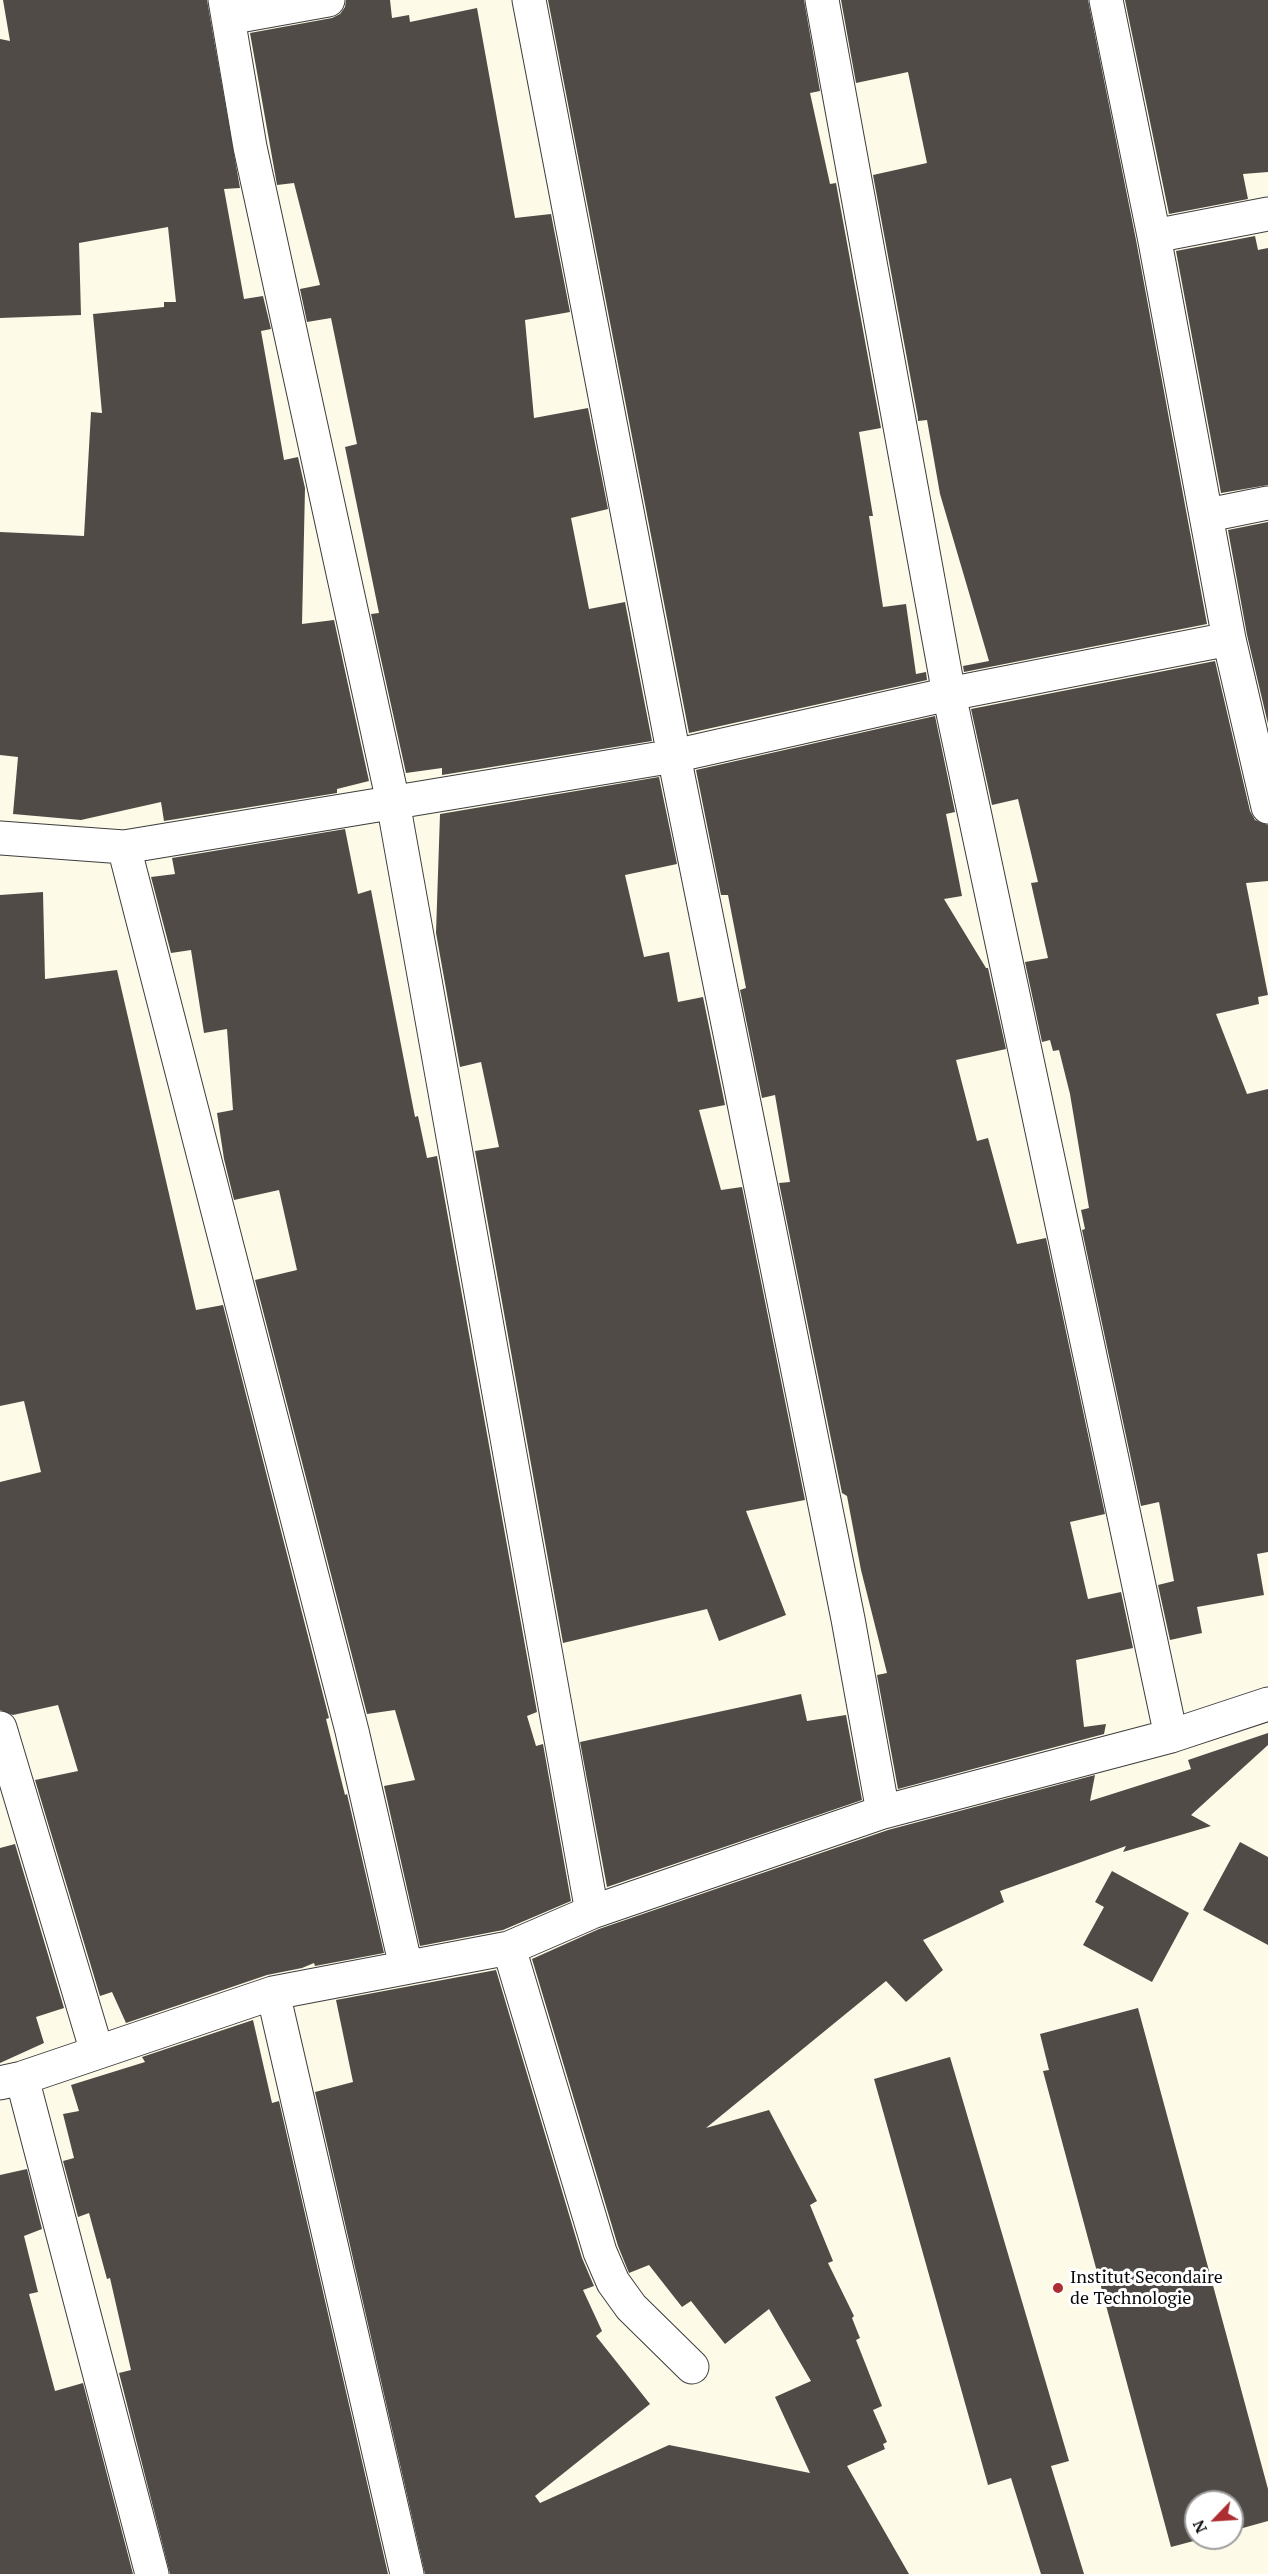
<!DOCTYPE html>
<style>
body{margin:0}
#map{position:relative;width:1268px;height:2574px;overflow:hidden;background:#fdfae8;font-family:"PT Serif",serif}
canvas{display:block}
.north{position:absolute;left:1184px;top:2490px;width:60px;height:60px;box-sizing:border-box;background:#fff;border:2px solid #9d9d9d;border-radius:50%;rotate:245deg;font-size:16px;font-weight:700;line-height:24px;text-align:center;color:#0a0a0a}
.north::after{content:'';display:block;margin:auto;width:21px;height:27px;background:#ad2e32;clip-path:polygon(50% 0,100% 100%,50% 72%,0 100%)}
</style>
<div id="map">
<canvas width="1268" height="2574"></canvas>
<div class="north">N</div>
</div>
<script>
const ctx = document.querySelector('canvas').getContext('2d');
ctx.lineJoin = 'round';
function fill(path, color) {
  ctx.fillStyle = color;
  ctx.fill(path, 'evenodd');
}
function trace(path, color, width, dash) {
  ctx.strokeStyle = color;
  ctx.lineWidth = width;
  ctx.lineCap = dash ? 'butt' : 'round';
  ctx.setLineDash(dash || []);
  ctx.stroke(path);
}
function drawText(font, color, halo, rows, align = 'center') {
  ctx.font = font + ' "PT Serif",serif';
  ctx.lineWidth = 6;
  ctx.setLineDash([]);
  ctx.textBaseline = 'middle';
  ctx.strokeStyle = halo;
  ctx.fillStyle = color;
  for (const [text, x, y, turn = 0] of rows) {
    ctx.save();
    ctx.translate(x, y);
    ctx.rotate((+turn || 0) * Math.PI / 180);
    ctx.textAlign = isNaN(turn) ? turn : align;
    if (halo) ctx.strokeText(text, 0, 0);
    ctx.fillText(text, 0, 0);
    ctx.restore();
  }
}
const building = new Path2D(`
 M3,0H207L240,188L224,189L244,299L263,296L271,329L261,331L284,460L298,457L305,488L302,624L334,620L369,781L337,789V793L164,821L161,802L81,820L13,814L18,757L0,755V532L84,536L91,412L102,413L93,314L164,307V302H176L168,227L79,243L81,315L0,318V39L10,41Z
 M346,0H390L392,18L409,15L410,22L477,8L515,218L551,214L570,312L525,320L534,418L588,408L608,509L571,518L589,609L625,602L652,741L442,775V768L406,773L371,614L379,613L345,447L357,444L331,318L307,322L300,289L320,285L294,183L277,185L250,33L332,18L340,14L345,7Z
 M548,0H804L820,91L810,93L830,184L836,183L881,428L859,432L873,516H869L883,607L906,604L916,674L926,672L927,680L689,733Z
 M841,0H1088L1136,240L1207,624L964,672L963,666L989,661L940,494L927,420L918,421V418L873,175L927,163L908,72L856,83Z
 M1125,0H1268V172L1243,174L1248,199L1169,214Z
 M1255,236L1258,250L1268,248V485L1221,493L1176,251Z
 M1268,522V724L1247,635L1228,530Z
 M1215,661L1250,811L1255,820L1268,825V881L1246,883L1268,995L1258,997L1259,1004L1216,1014L1247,1094L1268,1089V1552L1257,1554L1264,1595L1197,1607L1202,1633L1170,1640L1158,1585L1174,1581L1159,1502L1141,1506L1082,1230L1085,1229L1081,1210L1089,1208L1070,1094L1059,1050L1053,1051L1050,1040L1042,1042L1025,962L1048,958L1031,883L1038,882L1018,799L992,805L971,709Z
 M935,716L955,812L946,814L962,896L944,899L986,968H988L1006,1049L956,1060L977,1141L988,1138L1017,1244L1046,1238L1105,1514L1070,1522L1088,1599L1121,1592L1133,1648L1076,1660L1084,1727L1106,1724L1104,1734L898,1789L877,1675L887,1673L861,1570L847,1496L842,1493L779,1183L790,1182L775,1095L762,1098L740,990L746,988L728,895H721L696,770Z
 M659,777L677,864L625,875L644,957L669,952L678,1002L703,997L725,1105L699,1110L721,1190L742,1187L805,1500L746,1511L786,1615L719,1641L707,1609L563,1643L475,1151L499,1147L481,1062L460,1067L436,933L440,814Z
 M345,829L358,894L371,890L415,1117L418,1116L427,1158L437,1156L537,1712L527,1716L536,1746L543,1744L571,1901L503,1930L420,1946L384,1786L415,1780L395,1710L367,1714L255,1280L297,1270L279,1190L234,1200L224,1159L217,1113L233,1110L227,1029L204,1033L191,950L171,953L151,877L175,874L172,858Z
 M43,892L45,979L117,970L196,1310L223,1305L329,1718L326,1719L345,1795L347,1794L384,1953L315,1966L314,1963L302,1968L267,1975L126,2023L112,1992L100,1996L35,1780L78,1771L58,1705L13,1715L0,1710V1482L41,1472L24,1401L0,1406V895Z
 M801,1694L807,1721L846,1715L862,1800L607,1887L580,1742Z
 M1268,1733V1745L1191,1815L1211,1826L1123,1852L1126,1846L1000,1891L1004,1902L923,1940L943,1970L906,2002L886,1981L706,2128L769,2110L817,2201L810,2205L833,2261L828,2263L854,2316L852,2318L860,2338L856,2340L882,2406L873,2410L887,2442L883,2444L885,2449L847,2466L909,2574H425L315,2092L353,2082L336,2000L496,1970L582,2258L594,2286L583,2290L602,2331L596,2336L650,2404L535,2496L540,2503L669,2445L810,2473L775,2397L811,2381L769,2309L725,2344L691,2301L682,2307L649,2265L629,2273L618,2246L532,1959L599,1929L888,1830L1095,1775L1090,1801L1191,1769L1188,1760Z
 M1240,1842L1268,1857V1945L1203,1910Z
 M15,1844L64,2008L36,2017L44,2043L0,2063V1848Z
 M1112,1871L1189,1913L1152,1982L1083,1945L1104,1907L1095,1902Z
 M1138,2008L1268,2489V2521L1232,2531V2502H1196V2538H1205L1171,2547L1043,2071L1049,2070L1040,2034Z
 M253,2020L272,2103L279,2101L388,2574H170L119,2373L131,2370L110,2278L107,2279L89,2213L78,2217L63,2161L74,2158L63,2114L79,2111L71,2085L145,2062L142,2057Z
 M950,2057L1069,2461L1051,2466L1084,2574H1041L1011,2478L988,2485L874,2079Z
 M27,2169L42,2229L24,2236L38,2292L29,2294L55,2391L83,2383L133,2574H0V2175Z`);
const minor = new Path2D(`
 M225,0L250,147L393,802L592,1912
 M529,0L674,756L848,1619L883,1812
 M822,0L949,694L1171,1736
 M1106,0L1154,236L1229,639L1268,807
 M228,18L328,0
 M1154,236L1268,214
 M1208,515L1268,503
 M0,838L124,847L674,756L949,694L1229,639
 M124,847L352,1731L406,1967
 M0,1728L97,2052
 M509,1948L600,2252L613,2282L631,2307L692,2367
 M273,1993L407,2574
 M22,2078L152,2574
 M0,2083L22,2078L273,1993L509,1948L592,1912L883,1812L1171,1736L1268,1704`);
const markers = [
 [1058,2288,6,"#ad2e32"]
];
const poiNames = [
 ["Institut Secondaire",1070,2278],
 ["de Technologie",1070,2299]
];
fill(building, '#514b47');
trace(minor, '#3d3d3d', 35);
trace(minor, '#fff', 33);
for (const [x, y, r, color] of markers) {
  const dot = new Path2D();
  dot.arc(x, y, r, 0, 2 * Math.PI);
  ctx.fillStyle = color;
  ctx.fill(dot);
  trace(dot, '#fff', 2);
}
drawText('18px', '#0a0a0a', '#fff', poiNames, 'left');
</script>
